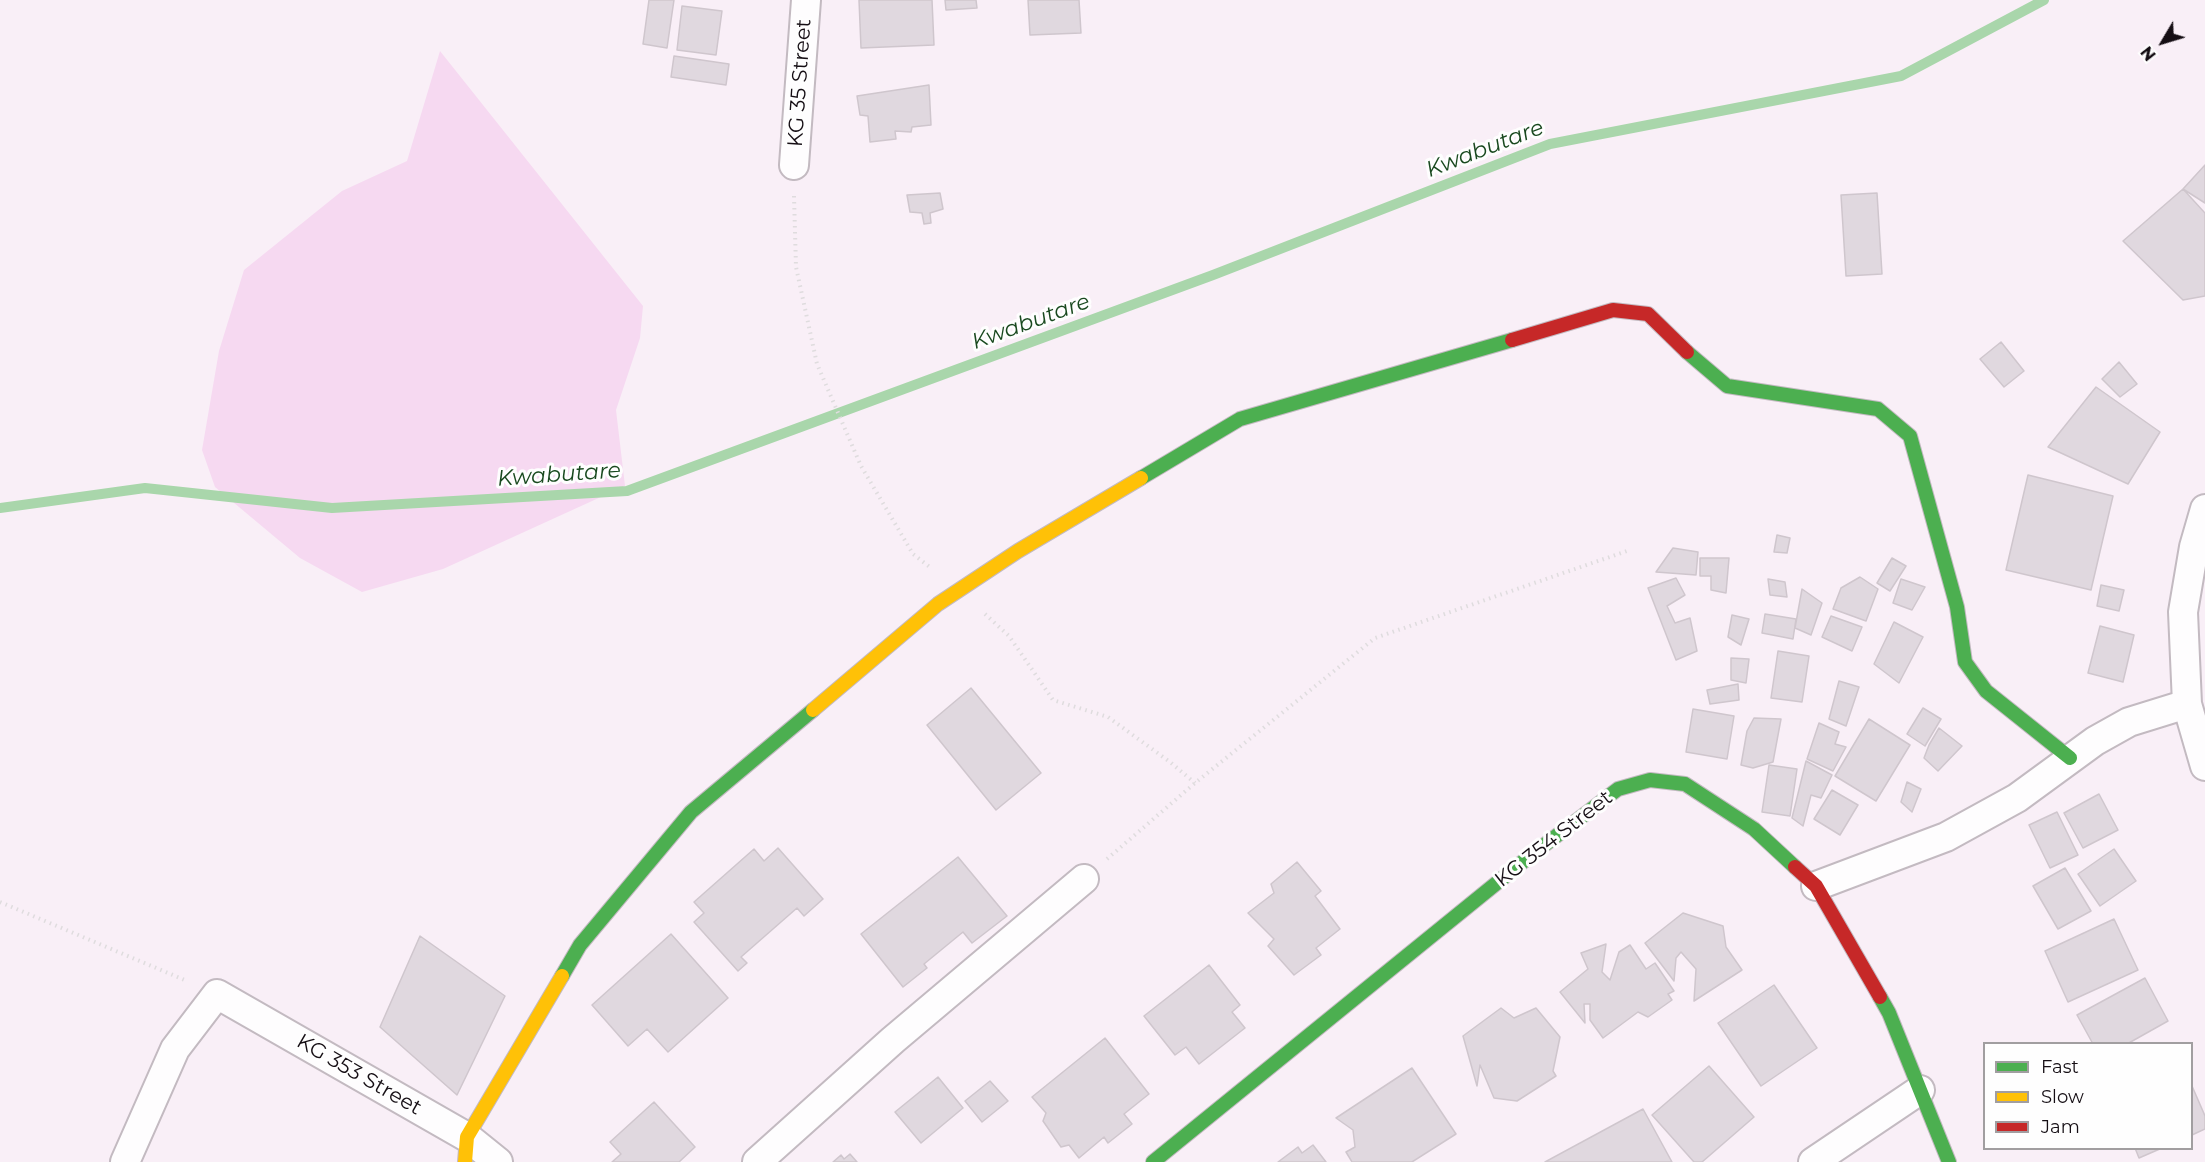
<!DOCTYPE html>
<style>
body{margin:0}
#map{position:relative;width:2205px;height:1162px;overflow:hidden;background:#f9eff7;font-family:Montserrat,sans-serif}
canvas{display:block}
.legend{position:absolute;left:1983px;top:1042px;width:210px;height:108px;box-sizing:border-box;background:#fefefe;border:2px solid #a19ea0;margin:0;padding:8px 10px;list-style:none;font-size:18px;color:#150e14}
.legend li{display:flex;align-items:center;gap:12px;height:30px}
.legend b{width:30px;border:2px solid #a19ea0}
.north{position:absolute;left:2133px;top:12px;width:60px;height:60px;-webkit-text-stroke:4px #fefefe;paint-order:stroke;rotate:232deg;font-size:16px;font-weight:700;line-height:24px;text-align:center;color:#150e14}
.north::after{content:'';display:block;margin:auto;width:21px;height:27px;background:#150e14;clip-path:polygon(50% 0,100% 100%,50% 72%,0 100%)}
</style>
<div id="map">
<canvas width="2205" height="1162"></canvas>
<ul class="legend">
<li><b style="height:8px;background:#4caf50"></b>Fast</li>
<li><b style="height:8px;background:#ffc107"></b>Slow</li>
<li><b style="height:8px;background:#c62828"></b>Jam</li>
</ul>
<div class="north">N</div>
</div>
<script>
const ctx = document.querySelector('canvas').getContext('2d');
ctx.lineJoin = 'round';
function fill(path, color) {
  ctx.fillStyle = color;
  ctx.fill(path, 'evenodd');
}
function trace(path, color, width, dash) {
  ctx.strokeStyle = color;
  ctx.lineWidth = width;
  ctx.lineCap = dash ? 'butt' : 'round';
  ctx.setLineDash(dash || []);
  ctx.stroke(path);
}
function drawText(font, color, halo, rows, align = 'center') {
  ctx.font = font + ' Montserrat,sans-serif';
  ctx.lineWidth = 6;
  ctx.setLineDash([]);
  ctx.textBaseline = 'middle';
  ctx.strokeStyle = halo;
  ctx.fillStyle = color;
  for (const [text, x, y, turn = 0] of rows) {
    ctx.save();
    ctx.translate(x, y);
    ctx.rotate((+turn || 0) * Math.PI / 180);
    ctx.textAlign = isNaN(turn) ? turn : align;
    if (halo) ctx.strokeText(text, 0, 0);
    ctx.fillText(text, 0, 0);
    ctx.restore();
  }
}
const green = new Path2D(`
 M440,51L643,306L640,338L616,410L625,486L443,569L362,592L300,558L215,487L202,450L219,351L244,270L342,191L407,161Z`);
const stream = new Path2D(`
 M0,508L145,488L332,508L627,491L1213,275L1550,144L1901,76L2044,0`);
const building = new Path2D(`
 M649,0H674L667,48L643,44Z
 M859,0H932L934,45L861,48Z
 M945,0H976L977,8L946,10Z
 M1028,0H1079L1081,33L1030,35Z
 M682,6L722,11L716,55L677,50Z
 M674,56L729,64L726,85L671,77Z
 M929,85L931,125L912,127L911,132L895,131L896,139L870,142L868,116L860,115L857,96Z
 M2205,165V203L2183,189Z
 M2183,189L2205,213V296L2183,300L2123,241Z
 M940,193L943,209L930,213L931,223L924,224L922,213L910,212L907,195Z
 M1877,193L1882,274L1846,276L1841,195Z
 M2001,342L2024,371L2004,387L1980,359Z
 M2119,362L2137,384L2120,397L2102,379Z
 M2096,387L2160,432L2128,484L2048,447Z
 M2028,475L2113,496L2091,590L2006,570Z
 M1777,535L1790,538L1787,553L1774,552Z
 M1673,548L1698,552L1696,575L1656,572Z
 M1700,558H1729L1726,593L1711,590V576H1700Z
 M1892,558L1906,566L1890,591L1877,583Z
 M1860,577L1878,589L1866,621L1833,609L1841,588Z
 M1676,578L1685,595L1667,606L1675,623L1690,618L1697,651L1676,660L1648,588Z
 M1768,579L1785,582L1787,597L1770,595Z
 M1901,579L1925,587L1912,610L1893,603Z
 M2101,585L2124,590L2119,611L2097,606Z
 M1802,589L1822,603L1811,635L1795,628Z
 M1765,614L1796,619L1793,639L1762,633Z
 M1732,615L1749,619L1741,645L1728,637Z
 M1831,616L1862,627L1852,651L1822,637Z
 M1894,622L1923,637L1899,683L1874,664Z
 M2100,626L2134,635L2123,682L2088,673Z
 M1778,651L1809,656L1802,702L1771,698Z
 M1731,658L1749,659L1746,683L1731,680Z
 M1839,681L1859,687L1846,726L1829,719Z
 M1738,684L1739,700L1710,704L1707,690Z
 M971,688L1041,773L996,810L927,725Z
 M1923,708L1941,719L1925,746L1907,734Z
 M1693,709L1734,716L1727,759L1686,752Z
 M1754,718L1781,719L1773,762L1753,768L1741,765L1747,731Z
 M1869,719L1910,745L1876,801L1835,776Z
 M1819,723L1839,732L1835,744L1846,747L1833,771L1807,759Z
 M1939,728L1962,746L1938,771L1924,758L1929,745Z
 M1806,761L1832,775L1821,798L1811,795L1803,826L1792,818Z
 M1769,765L1797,769L1790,816L1762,812Z
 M1907,782L1921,789L1912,812L1901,802Z
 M1832,790L1858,805L1840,835L1814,819Z
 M2099,794L2118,830L2083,848L2064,813Z
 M2057,812L2078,855L2050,868L2029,825Z
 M778,848L823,899L804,916L797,908L741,957L747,963L738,971L694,922L704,913L694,902L754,849L764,861Z
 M2114,849L2136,881L2100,906L2078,874Z
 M958,857L1007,916L972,943L963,932L924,964L927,968L903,987L861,934Z
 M1297,862L1321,891L1315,896L1340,929L1316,948L1321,955L1294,975L1268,946L1274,939L1248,913L1274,893L1271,884Z
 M2065,868L2091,911L2058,929L2033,886Z
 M1683,913L1723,926L1726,947L1742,970L1694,1001L1696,969L1681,952L1676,958L1674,981L1645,943Z
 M2114,919L2138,970L2068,1002L2045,951Z
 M671,934L728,998L668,1052L647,1029L628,1046L592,1005Z
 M420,936L505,996L457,1095L380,1027Z
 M1606,944L1602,972L1610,980L1619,952L1630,945L1646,969L1655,963L1674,991L1668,994L1672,1000L1648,1017L1638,1012L1603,1038L1590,1020V1004H1584L1585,1023L1560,992L1588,969L1581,953Z
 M1209,965L1240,1005L1232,1012L1245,1028L1199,1064L1186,1047L1175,1055L1144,1016Z
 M2145,978L2168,1021L2127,1044H2093L2077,1015Z
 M1774,985L1817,1048L1761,1086L1718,1023Z
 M1501,1008L1514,1018L1536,1008L1560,1037L1553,1071L1556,1076L1517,1101L1494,1098L1480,1065L1477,1086L1463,1036Z
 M1105,1038L1149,1094L1124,1114L1132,1124L1108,1143L1104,1137L1079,1158L1069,1145L1061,1147L1043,1121L1046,1113L1032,1097Z
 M1709,1066L1754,1117L1702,1162H1694L1652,1115Z
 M1412,1068L1456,1134L1412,1162H1352L1346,1152L1355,1147L1353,1130L1336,1118Z
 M938,1077L963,1108L921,1143L895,1112Z
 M990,1081L1008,1101L982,1122L965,1101Z
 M2192,1086L2205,1116V1129L2192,1135Z
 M654,1102L695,1147L679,1162H612L621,1154L610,1142Z
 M1643,1109L1672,1162H1545Z
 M1313,1145L1326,1162H1278L1298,1147L1302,1153Z
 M2135,1148H2162L2139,1158Z
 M850,1154L857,1162H833L841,1155L844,1159Z`);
const path = new Path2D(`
 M794,196L796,267L817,364L861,466L913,554L931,568
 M985,614L1009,636L1053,700L1108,717L1170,762L1195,783
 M1107,859L1195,783L1375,638L1627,551
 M0,902L187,981`);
const street = new Path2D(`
 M794,165L806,0
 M2205,509L2194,547L2183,612L2187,704L2205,766
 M1816,886L1946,837L2017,798L2095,741L2129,722L2187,704
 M125,1162L175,1049L217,994L467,1137L498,1162
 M757,1162L893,1040L1084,879
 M1813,1162L1920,1090`);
const fast = new Path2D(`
 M1687,352L1727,386L1878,409L1910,436L1957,607L1965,662L1986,691L2070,758
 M1141,478L1240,419L1512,340
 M562,976L580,945L691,812L813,710
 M1880,997L1889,1013L1949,1162
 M1153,1162L1530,856L1618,789L1650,780L1685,784L1754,829L1795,867`);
const slow = new Path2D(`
 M813,710L938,604L1018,551L1141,478
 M465,1162L467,1137L562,976`);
const jam = new Path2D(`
 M1512,340L1613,310L1648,314L1687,352
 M1795,867L1816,886L1880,997`);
const streetNames = [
 ["KG 35 Street",800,83,-86],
 ["KG 354 Street",1554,839,-38],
 ["KG 353 Street",359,1075,30]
];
const waterNames = [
 ["Kwabutare",1485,149,-21],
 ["Kwabutare",1031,322,-20],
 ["Kwabutare",559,475,-4]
];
fill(green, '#f6d9f1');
trace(stream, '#a9d6ab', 10);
fill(building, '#e0d8df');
trace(building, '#cfc6cd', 1.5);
trace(street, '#c3bac1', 32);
trace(fast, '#c3bac1', 16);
trace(slow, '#c3bac1', 16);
trace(jam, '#c3bac1', 16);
trace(path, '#dfdcde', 4, [1.5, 4.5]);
trace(street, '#fefdfe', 28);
trace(fast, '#4caf50', 14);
trace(slow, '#ffc107', 14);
trace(jam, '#c62828', 14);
drawText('21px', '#150e14', '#fefefe', streetNames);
drawText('italic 22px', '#19491f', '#fefefe', waterNames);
</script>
